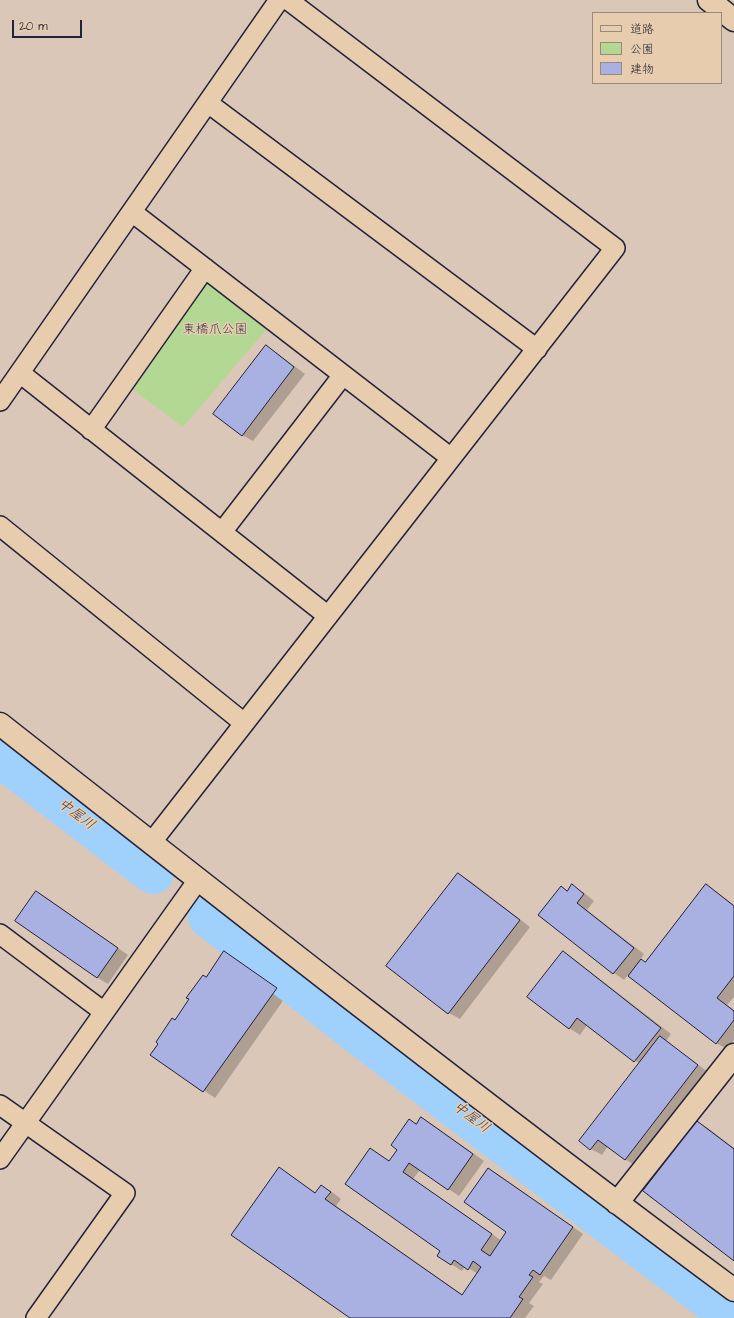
<!DOCTYPE html>
<meta charset="utf-8">
<style>
body{margin:0}
#map{position:relative;width:734px;height:1318px;overflow:hidden;background:#dbc7b8;font-family:"Architects Daughter","Klee One",sans-serif}
canvas{display:block}
.legend{position:absolute;left:592px;top:12px;width:130px;height:72px;box-sizing:border-box;background:#e7cdae;border:1px solid #988980;margin:0;padding:5px 7px;list-style:none;font-size:12px;color:#22223b}
.legend li{display:flex;align-items:center;gap:8px;height:20px}
.legend b{width:20px;border:1px solid #988980}
.scale{position:absolute;left:12px;top:20px;width:70px;height:18px;box-sizing:border-box;border:2px solid #22223b;border-top:0;padding-left:5px;font-size:12px;line-height:14px;white-space:nowrap;color:#22223b;-webkit-text-stroke:3px #e7cdae;paint-order:stroke}
</style>
<div id="map">
<canvas width="734" height="1318"></canvas>
<ul class="legend">
<li><b style="height:5px;background:#e7cdae"></b>道路</li>
<li><b style="height:11px;background:#b2d893"></b>公園</li>
<li><b style="height:11px;background:#a9b1e2"></b>建物</li>
</ul>
<div class="scale">20 m</div>
</div>
<script>
const ctx = document.querySelector('canvas').getContext('2d');
ctx.lineJoin = 'round';
function fill(path, color) {
  ctx.fillStyle = color;
  ctx.fill(path, 'evenodd');
}
function trace(path, color, width, dash) {
  ctx.strokeStyle = color;
  ctx.lineWidth = width;
  ctx.lineCap = dash ? 'butt' : 'round';
  ctx.setLineDash(dash || []);
  ctx.stroke(path);
}
function drawText(font, color, halo, rows, align = 'center') {
  ctx.font = font + ' "Architects Daughter","Klee One",sans-serif';
  ctx.lineWidth = 3;
  ctx.setLineDash([]);
  ctx.textBaseline = 'middle';
  ctx.strokeStyle = halo;
  ctx.fillStyle = color;
  for (const [text, x, y, turn = 0] of rows) {
    ctx.save();
    ctx.translate(x, y);
    ctx.rotate((+turn || 0) * Math.PI / 180);
    ctx.textAlign = isNaN(turn) ? turn : align;
    if (halo) ctx.strokeText(text, 0, 0);
    ctx.fillText(text, 0, 0);
    ctx.restore();
  }
}
const green = new Path2D(`
 M206,274L271,324L183,427L128,386Z`);
const shadow = new Path2D(`
 M266,346L277,353L305,374L253,441L242,435Z
 M458,874L469,880L530,927L460,1019L449,1013L388,966Z
 M706,885L717,892L734,905V997L727,1005L734,1010V1040L727,1049L716,1043L628,975L624,980L614,973L539,915L561,887L568,891L572,886L583,892L594,901L587,910L644,954L640,960L646,963Z
 M36,892L47,898L128,955L108,984L98,978L16,920Z
 M224,952L235,958L287,995L215,1098L152,1055Z
 M563,953L574,959L671,1034L666,1041L708,1072L636,1166L626,1160L608,1146L602,1155L591,1149L640,1064L587,1025L580,1035L569,1028Z
 M421,1118L432,1124L484,1161L459,1196L420,1170L413,1179L502,1241L508,1232L488,1169L499,1175L583,1234L551,1280L544,1276L539,1282L543,1284L529,1303L534,1306L525,1318H351L279,1168L316,1193L321,1186L332,1192L341,1199L336,1206L463,1295L478,1274L465,1266L462,1271L451,1264L370,1149L390,1162L399,1150L409,1120L417,1124Z
 M697,1122L708,1128L734,1148V1260Z`);
const river = new Path2D(`
 M0,756L153,873
 M209,917L368,1041L734,1318`);
const building = new Path2D(`
 M266,345L294,367L242,436L213,414Z
 M458,873L520,920L448,1014L386,966Z
 M572,884L584,894L577,903L634,948L613,974L538,915L561,886L567,891Z
 M706,884L734,906V976L717,998L734,1011V1020L716,1044L628,976L641,959L645,962Z
 M36,891L118,948L97,978L15,921Z
 M224,951L277,988L203,1092L150,1055L158,1044L156,1042L172,1018L175,1020L189,999L186,998L203,975L206,977Z
 M563,951L661,1028L634,1062L577,1018L569,1029L527,997Z
 M660,1036L698,1065L625,1160L598,1140L590,1150L579,1141Z
 M421,1117L473,1154L448,1190L409,1163L403,1172L492,1234L481,1250L490,1256L506,1232L464,1202L488,1168L573,1227L540,1275L533,1270L529,1275L533,1277L519,1297L523,1299L510,1318H350L231,1235L279,1167L315,1193L321,1185L331,1192L325,1199L462,1295L481,1267L473,1261L468,1270L454,1260L451,1265L437,1256L440,1251L345,1184L370,1148L389,1161L397,1150L391,1145L409,1119L416,1124Z
 M697,1121L734,1149V1261L643,1191Z`);
const minor = new Path2D(`
 M208,103L537,349
 M132,212L451,458
 M20,373L328,616
 M0,401L279,0
 M91,430L205,268
 M0,526L244,723
 M222,532L343,375
 M151,843L615,248L288,0
 M0,934L104,1012
 M0,1105L125,1193L36,1318
 M0,1159L198,880`);
const tertiary = new Path2D(`
 M709,0L734,20
 M0,724C243,915 486,1106 734,1290
 M617,1203L734,1055`);
const parkNames = [
 ["東橋爪公園",215,330]
];
const waterNames = [
 ["中屋川",76,815,37],
 ["中屋川",471,1118,37]
];
fill(green, '#b2d893');
fill(shadow, '#0003');
trace(river, '#9fd1fc', 42);
fill(building, '#a9b1e2');
trace(building, '#22223b', 1);
trace(minor, '#22223b', 22);
trace(tertiary, '#22223b', 25);
trace(minor, '#e7cdae', 19);
trace(tertiary, '#e7cdae', 22);
drawText('13px', '#383d48', '#e7cdae', parkNames);
drawText('italic 14px', '#353c58', '#e7cdae', waterNames);
</script>
